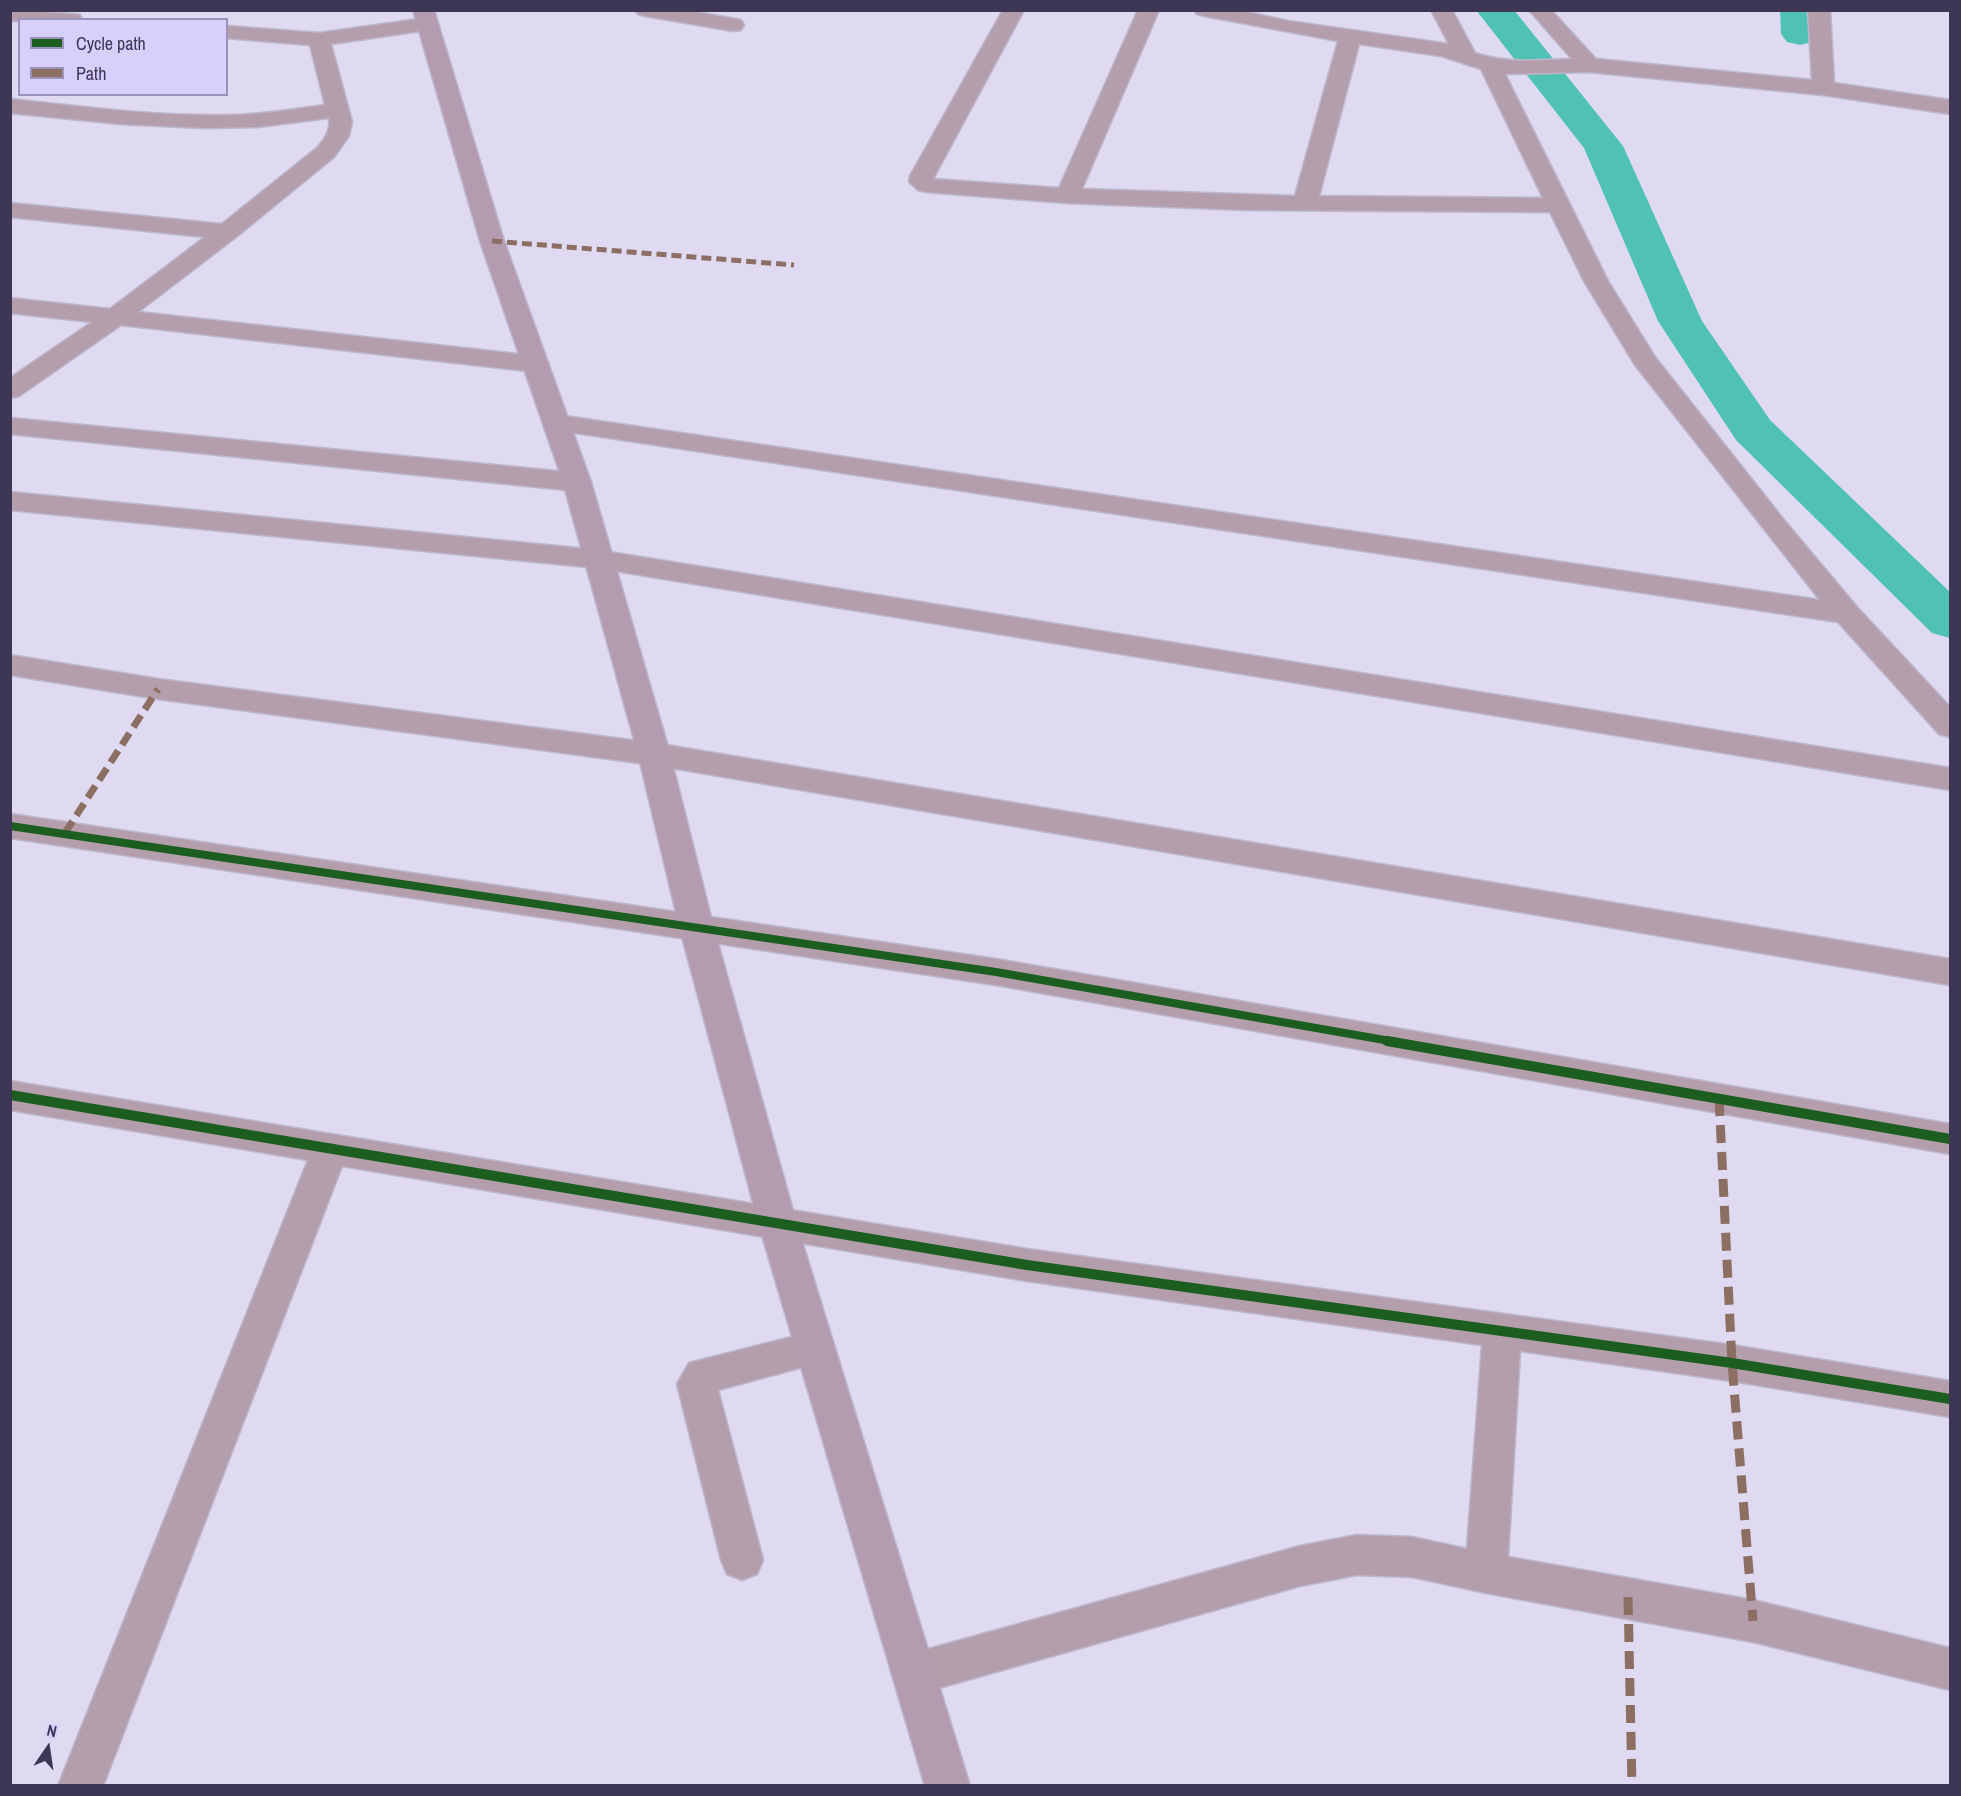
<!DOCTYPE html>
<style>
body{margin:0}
#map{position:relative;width:1961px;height:1796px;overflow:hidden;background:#dfdaf2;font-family:"Archivo Narrow",sans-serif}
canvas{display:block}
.frame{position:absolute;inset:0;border:12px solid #3e3655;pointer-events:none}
.legend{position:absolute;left:18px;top:18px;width:210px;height:78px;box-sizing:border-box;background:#d9cffd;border:2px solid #9b92ba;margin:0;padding:8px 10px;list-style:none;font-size:18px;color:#3e3655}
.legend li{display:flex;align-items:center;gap:12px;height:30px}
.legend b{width:30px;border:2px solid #9b92ba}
.north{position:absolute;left:18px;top:1718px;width:60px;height:60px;-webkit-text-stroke:4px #d9cffd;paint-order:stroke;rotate:13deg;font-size:16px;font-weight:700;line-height:24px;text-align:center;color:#3e3655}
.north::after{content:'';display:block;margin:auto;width:21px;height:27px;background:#3e3655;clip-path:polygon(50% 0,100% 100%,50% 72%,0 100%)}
</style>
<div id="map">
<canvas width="1961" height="1796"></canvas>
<div class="frame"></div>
<ul class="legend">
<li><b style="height:8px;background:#1b5e20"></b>Cycle path</li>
<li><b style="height:8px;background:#8d6e63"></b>Path</li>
</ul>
<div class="north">N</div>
</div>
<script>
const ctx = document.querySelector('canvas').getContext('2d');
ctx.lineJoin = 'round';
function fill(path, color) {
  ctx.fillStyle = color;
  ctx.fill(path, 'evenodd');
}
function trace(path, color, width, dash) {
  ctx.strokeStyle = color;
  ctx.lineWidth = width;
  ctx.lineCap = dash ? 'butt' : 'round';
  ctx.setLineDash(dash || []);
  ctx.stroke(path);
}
const canal = new Path2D(`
 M1476,10H1514L1623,146L1702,321L1770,420L1950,592V638L1932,633L1736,440L1658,321L1584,148Z
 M1780,10H1818L1819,34L1813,42L1800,45L1787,42L1781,34Z`);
const minor = new Path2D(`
 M10,10L72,14L80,15L82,20L10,21Z
 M635,10H685L741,20L744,25L741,30L733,31L645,16L638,14Z
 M1003,10H1024L933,179L1059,188L1138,10H1159L1082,189L1295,196L1338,41L1204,16L1197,14L1194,10H1238L1288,21L1449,44L1431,10H1452L1475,53C1507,64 1538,60 1572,59L1529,10H1551L1596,59L1812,80L1808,10H1830L1834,83L1950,100V114L1823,95L1589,72L1505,74L1608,281L1655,357L1784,520L1857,607L1950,707V737L1939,734L1838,622L549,429L545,423L549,417L558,415L1820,600L1635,365L1584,281L1550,212L1248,210L1067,203L926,192L918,190L909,182L910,176ZM1359,44L1441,56L1481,69L1543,198L1319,196Z
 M426,18L434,19L437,24L434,29L331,44L352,122L349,136L334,157L236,237L138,312L536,356L545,359L549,364L545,369L536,372L121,325L19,396L10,398V378L92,322L10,313V298L110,309L205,237L10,217V203L222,224L318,147C325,138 331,130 329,118L258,127L204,128L121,124L10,113V99C84,107 160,117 234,115C265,114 295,109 325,105L310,45L226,38V26L319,33Z
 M10,418L577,473L587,476L591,482L587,488L577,491L10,434Z
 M10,492L597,550L1950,768V790L597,568L10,510Z
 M10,655L158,679L654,743L1950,959V985L654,765L158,699L10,675Z
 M10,814L996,959L1950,1124V1154L996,985L10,838Z
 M10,1081L1027,1249L1732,1345L1950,1381V1417L1732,1381L1520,1351L1508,1557L1753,1600L1950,1648V1690L1753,1642L1486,1593L1412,1577L1357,1575L1300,1586L914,1695L899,1689L892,1674L899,1659L914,1653L1300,1546L1357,1535L1412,1537L1467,1549L1482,1345L1027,1281L342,1166L103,1786H58L308,1160L10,1110Z
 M815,1331L829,1336L834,1348L829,1360L718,1390L763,1560L757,1574L742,1580L727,1574L721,1560L677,1384L689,1363Z`);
const major = new Path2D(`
 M413,10H434L504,241L591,482L670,754L714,929L797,1225L970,1786H925L759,1225L680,929L638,754L563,482L480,241Z`);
const quietFar2 = new Path2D(`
 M492,241L794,265`);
const quietFar1 = new Path2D(`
 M65,833L158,689`);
const quiet = new Path2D(`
 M1719,1098L1732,1363L1753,1621
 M1628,1597L1632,1786`);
const cyclewayFar1 = new Path2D(`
 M10,826L996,972L1396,1042`);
const cycleway = new Path2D(`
 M1387,1041L1950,1139
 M10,1095L1027,1265L1732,1363L1950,1399`);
fill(canal, '#50c2b4');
trace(minor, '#bcb7ce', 3);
trace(major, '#bcb7ce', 3);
fill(minor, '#b59eab');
fill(major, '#b49baf');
trace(quietFar2, '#8d6e63', 5, [10, 5]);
trace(quietFar1, '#8d6e63', 7, [14, 7]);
trace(quiet, '#8d6e63', 9, [18, 9]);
trace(cyclewayFar1, '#1b5e20', 8);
trace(cycleway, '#1b5e20', 10);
</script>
